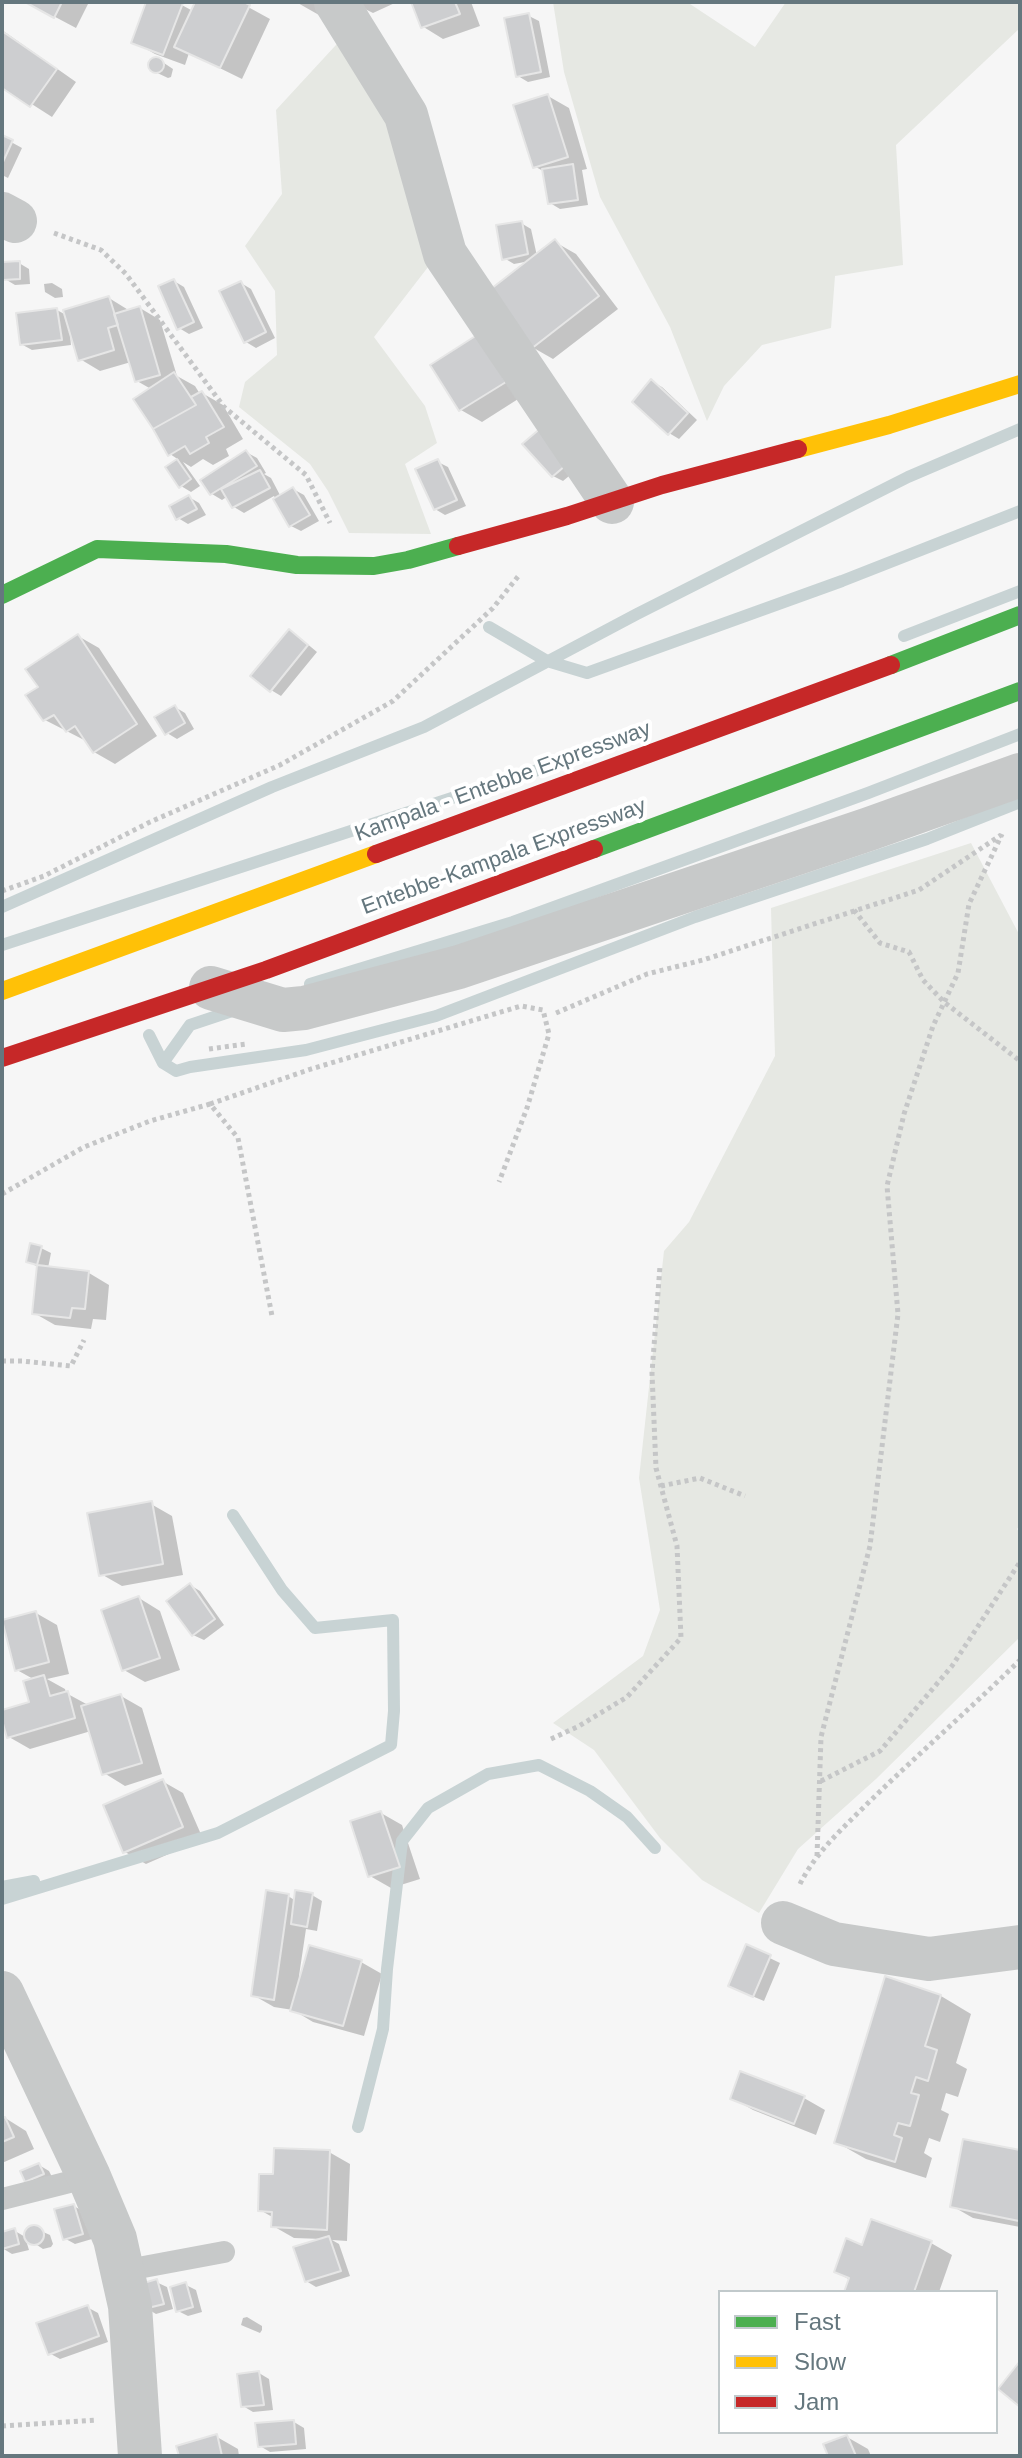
<!DOCTYPE html>
<style>
body{margin:0}
#map{position:relative;width:1022px;height:2458px;overflow:hidden;background:#f6f6f6;font-family:Helvetica,sans-serif}
canvas{display:block}
.frame{position:absolute;inset:0;border:4px solid #65777e;pointer-events:none}
.legend{position:absolute;left:718px;top:2290px;width:280px;height:144px;box-sizing:border-box;background:#fff;border:2px solid #c1c9cb;margin:0;padding:10px 14px;list-style:none;font-size:24px;color:#65777e}
.legend li{display:flex;align-items:center;gap:16px;height:40px}
.legend b{width:40px;border:2px solid #c1c9cb}
</style>
<div id="map">
<canvas width="1022" height="2458"></canvas>
<div class="frame"></div>
<ul class="legend">
<li><b style="height:10px;background:#4caf50"></b>Fast</li>
<li><b style="height:10px;background:#ffc107"></b>Slow</li>
<li><b style="height:10px;background:#c62828"></b>Jam</li>
</ul>
</div>
<script>
const ctx = document.querySelector('canvas').getContext('2d');
ctx.lineJoin = 'round';
function fill(path, color) {
  ctx.fillStyle = color;
  ctx.fill(path, 'evenodd');
}
function trace(path, color, width, dash) {
  ctx.strokeStyle = color;
  ctx.lineWidth = width;
  ctx.lineCap = dash ? 'butt' : 'round';
  ctx.setLineDash(dash || []);
  ctx.stroke(path);
}
function drawText(font, color, halo, rows, align = 'center') {
  ctx.font = font + ' Helvetica,sans-serif';
  ctx.lineWidth = 8;
  ctx.setLineDash([]);
  ctx.textBaseline = 'middle';
  ctx.strokeStyle = halo;
  ctx.fillStyle = color;
  for (const [text, x, y, turn = 0] of rows) {
    ctx.save();
    ctx.translate(x, y);
    ctx.rotate((+turn || 0) * Math.PI / 180);
    ctx.textAlign = isNaN(turn) ? turn : align;
    if (halo) ctx.strokeText(text, 0, 0);
    ctx.fillText(text, 0, 0);
    ctx.restore();
  }
}
const green = new Path2D(`
 M553,2H687L755,47L786,2H1020V28L896,145L903,265L835,276L831,328L762,345L724,386L707,421L670,327L600,197L564,72Z
 M347,33L397,116L435,258L374,337L425,406L437,443L405,464L431,534L349,533L328,491L310,464L239,407L245,382L277,355L275,291L245,246L282,194L276,110Z
 M971,843L1020,936V1525L1017,1529L1020,1534V1637L876,1779L798,1849L759,1913L702,1880L660,1838L594,1750L553,1723L643,1656L660,1610L639,1478L664,1251L689,1222L775,1056L771,908Z`);
const shadow = new Path2D(`
 M27,2H89L76,28Z
 M148,2H176L193,11L198,2H239L270,19L242,79L189,53L185,65L155,54L134,42Z
 M296,2H328L319,15Z
 M360,2H397L373,13L363,8Z
 M414,2H471L480,26L443,39L422,26Z
 M529,16L539,21L550,77L528,82L518,76Z
 M2,30L76,82L52,117L2,85Z
 M158,59L173,69L171,77L168,78L151,70L149,65L152,60Z
 M548,96L569,108L587,169L582,170L588,205L560,209L550,203L545,172L534,166Z
 M2,137L22,148L8,178L2,175Z
 M521,223L531,229L537,256L555,242L576,254L618,309L553,359L532,347L530,261L514,264L504,258Z
 M19,263L29,269L30,284L15,285L5,279Z
 M174,281L184,287L203,328L189,334L179,328Z
 M52,283L62,289L63,297L55,298L45,292L44,284Z
 M241,283L251,289L275,338L256,348L246,342Z
 M109,298L130,311L140,308L160,320L177,376L195,386L200,394L202,393L223,405L243,439L226,449L229,456L213,465L203,459L191,467L183,462L200,486L191,492L181,486L168,467L179,460L170,454L151,389L137,381L131,362L100,371L80,359L72,335H70L71,345L32,350L21,344L57,310L66,315Z
 M477,338L526,394L482,422L461,410Z
 M652,382L662,387L697,420L679,439L669,433Z
 M525,444L580,467L563,481L553,476Z
 M246,452L257,458L266,473L264,474L271,478L281,497L293,489L304,495L319,521L301,531L291,526L274,496L244,513L234,507L228,496L222,500L212,494Z
 M438,462L448,467L466,506L445,515L435,509Z
 M189,497L199,503L206,515L188,524L178,518Z
 M78,636L99,648L157,736L115,764L94,752L88,742L45,720L41,688Z
 M299,637L317,652L281,696L271,690Z
 M175,707L185,713L194,729L177,739L167,733Z
 M41,1248L51,1253L48,1268L89,1273L109,1285L106,1320L93,1319L91,1329L55,1325L34,1313L39,1268L28,1261Z
 M151,1504L172,1516L183,1575L122,1586L101,1574Z
 M190,1585L200,1591L224,1625L204,1640L193,1635Z
 M139,1598L160,1611L180,1670L145,1682L124,1670Z
 M36,1613L57,1625L69,1674L47,1679L65,1689L66,1693L90,1706L121,1696L142,1708L162,1774L125,1786L104,1773L91,1731L30,1749L9,1737L2,1712L31,1703L35,1680L17,1670Z
 M162,1781L183,1793L203,1839L146,1864L125,1852Z
 M381,1813L402,1825L420,1879L391,1888L370,1876Z
 M312,1895L322,1901L317,1931L306,1929L299,1976L361,1962L382,1974L364,2036L313,2022L293,2010L274,2007L253,1995L288,1896L296,1901Z
 M747,1947L780,1963L764,2001L740,1991Z
 M886,1979L941,1996L971,2014L956,2063L967,2069L958,2097L946,2093L941,2110L949,2114L940,2142L929,2138L924,2153L932,2158L926,2178L866,2159L836,2142Z
 M732,2098H804L825,2110L816,2135L753,2110Z
 M2,2116L26,2131L34,2149L2,2163Z
 M965,2141L1020,2152V2227L973,2218L952,2206Z
 M329,2152L350,2164L347,2241L332,2240L339,2244L350,2276L316,2287L306,2281L322,2239L294,2238L273,2226L274,2218L260,2210L275,2177Z
 M39,2165L49,2171L53,2179L37,2186L26,2180Z
 M74,2206L84,2212L92,2239L75,2244L64,2238Z
 M32,2227L50,2235L53,2244L51,2247L43,2249L25,2237L29,2250L12,2254L2,2248V2234L15,2231L27,2238V2231Z
 M931,2243L952,2255L939,2292H846L850,2280L836,2272L863,2247Z
 M156,2282L167,2287L173,2309L156,2314L146,2308Z
 M186,2285L196,2290L202,2312L188,2316L178,2311Z
 M87,2307L98,2313L108,2342L60,2359L49,2353Z
 M247,2317L262,2326V2330L260,2333L241,2325L243,2318Z
 M259,2373L269,2379L273,2410L253,2412L243,2406Z
 M294,2422L304,2428L306,2449L270,2452L260,2446Z
 M217,2437L238,2449L239,2456H181Z
 M847,2437L868,2449L871,2456H831Z
 M66,2454L109,2456H66Z`);
const stream = new Path2D(`
 M489,627L547,661L587,673L842,581L1020,511
 M904,636L1020,591
 M2,907L272,787L424,727L637,614L908,477L1020,429
 M2,945L556,764
 M310,984L513,922L868,793L1020,734
 M149,1035L163,1063L176,1071L190,1067L306,1050L436,1016L695,917L927,839L1020,802
 M163,1063L190,1025L235,1010
 M2,1887L34,1881
 M2,1899L218,1833L391,1745L394,1711L393,1620L315,1628L282,1590L233,1515
 M358,2127L383,2029L387,1969L402,1841L428,1808L488,1774L539,1765L590,1791L627,1817L655,1848`);
const building = new Path2D(`
 M25,2H62L54,18Z
 M146,2L183,3L163,55L131,43Z
 M195,2H244L250,5L220,68L174,47Z
 M411,2H455L460,14L421,28Z
 M529,13L541,72L516,77L504,18Z
 M2,31L57,69L30,107L2,88Z
 M148 65a8 8 0 1 1 16 0a8 8 0 1 1-16 0Z
 M548,94L568,157L533,168L513,105Z
 M2,135L13,140L2,164Z
 M573,164L578,200L548,204L542,169Z
 M522,221L528,254L502,260L496,225Z
 M555,239L599,296L531,349L487,292Z
 M20,261V279L3,280L2,262Z
 M174,279L194,322L177,330L158,286Z
 M241,281L266,332L244,343L219,291Z
 M109,296L118,325L108,328L114,350L78,361L63,310Z
 M140,306L160,375L135,382L114,314Z
 M57,308L62,340L20,345L16,313Z
 M477,335L506,382L459,411L430,365Z
 M174,372L196,405L153,429L133,399Z
 M651,379L688,413L668,435L632,402Z
 M202,391L224,427L206,437L209,443L190,454L185,446L168,456L153,429L196,405L191,397Z
 M542,427L572,460L552,477L522,444Z
 M246,450L257,466L210,495L200,480Z
 M177,459L191,479L179,488L165,467Z
 M438,459L457,500L434,510L415,469Z
 M260,470L270,488L232,508L221,489Z
 M293,487L310,515L289,527L273,499Z
 M189,495L197,509L176,520L169,506Z
 M289,629L308,645L270,692L250,676Z
 M78,634L137,724L93,753L75,726L66,732L54,715L43,721L25,695L38,687L25,669Z
 M175,705L185,723L165,735L154,717Z
 M30,1243L42,1246L37,1265L26,1262Z
 M37,1265L89,1271L85,1309L72,1308L70,1318L32,1314Z
 M152,1501L163,1564L99,1576L87,1513Z
 M190,1583L215,1619L192,1636L166,1601Z
 M139,1596L160,1658L122,1671L101,1610Z
 M36,1611L49,1662L15,1671L2,1620Z
 M44,1675L50,1696L68,1691L75,1718L7,1738L2,1720V1710L29,1702L23,1681Z
 M121,1694L142,1763L102,1775L81,1706Z
 M163,1779L183,1827L123,1853L103,1805Z
 M381,1811L400,1867L368,1877L350,1821Z
 M266,1890L289,1894L274,2000L251,1996Z
 M295,1890L313,1893L307,1927L291,1924Z
 M746,1944L771,1955L753,1997L728,1986Z
 M309,1945L362,1960L343,2026L290,2011Z
 M885,1976L941,1995L925,2046L937,2050L928,2081L916,2077L911,2093L919,2095L910,2126L898,2123L894,2135L902,2138L895,2162L834,2143Z
 M740,2071L805,2096L794,2124L730,2099Z
 M5,2117L14,2137L2,2142V2118Z
 M963,2139L1020,2150L1019,2221L950,2207Z
 M274,2148L330,2150L327,2230L271,2227L272,2212L258,2211L259,2174H273Z
 M39,2163L44,2174L25,2182L20,2171Z
 M74,2204L83,2234L63,2240L54,2209Z
 M871,2219L932,2241L914,2292H844L849,2278L834,2272L846,2238L862,2245Z
 M24 2235a10 10 0 1 1 20 0a10 10 0 1 1-20 0Z
 M15,2228L19,2244L2,2249V2232Z
 M329,2236L341,2271L305,2282L293,2247Z
 M157,2279L164,2304L144,2309L137,2285Z
 M186,2282L193,2307L176,2312L170,2287Z
 M88,2305L99,2336L48,2355L36,2323Z
 M1020,2361V2407L998,2389Z
 M259,2371L264,2405L241,2407L237,2374Z
 M294,2420L296,2444L258,2447L255,2423Z
 M217,2434L222,2456H179L176,2446Z
 M847,2435L856,2456H828L823,2444Z`);
const path = new Path2D(`
 M54,233L101,250L126,274L224,407L306,475L330,523
 M2,891L44,876L150,822L280,765L393,701L493,608L520,574
 M854,910L880,943L909,952L923,980L944,1002L1020,1061
 M556,1013L647,974L703,960L919,890L1001,835
 M209,1049L246,1044
 M210,1104L311,1069L521,1006L543,1010L549,1034L527,1108L499,1182
 M2,1194L84,1147L150,1121L210,1104L238,1138L272,1316
 M2,1361H22L71,1366L84,1340
 M661,1486L700,1478L745,1496
 M551,1739L579,1726L627,1697L681,1638L677,1546L656,1468L652,1373L660,1266
 M821,1781L880,1751L952,1666L1020,1562
 M817,1856L821,1737L870,1546L898,1314L887,1186L904,1114L933,1026L958,973L969,904L1002,834
 M800,1884C816,1852 842,1829 867,1804C917,1755 970,1709 1020,1660
 M2,2426L97,2420`);
const lane = new Path2D(`
 M2,2199L89,2177
 M122,2271L224,2252`);
const street = new Path2D(`
 M336,2L406,115L445,254L612,502
 M2,214L15,221
 M211,988L283,1010L304,1008L459,967L869,829L1020,775
 M783,1923L834,1944L929,1959L1020,1947
 M2,1993L89,2177L115,2239L130,2306L140,2456`);
const fast = new Path2D(`
 M2,595L97,549L226,554L297,565L374,566L408,560L458,546
 M891,665L1020,615
 M594,849L1020,691`);
const slow = new Path2D(`
 M798,449L889,425L1020,384
 M2,991L376,854`);
const jam = new Path2D(`
 M458,546L567,516L662,485L798,449
 M376,854L891,665
 M2,1058L266,970L594,849`);
const streetNames = [
 ["Kampala - Entebbe Expressway",503,782,-20],
 ["Entebbe-Kampala Expressway",504,857,-20]
];
fill(green, '#e6e8e3');
fill(shadow, '#0003');
trace(stream, '#c8d3d4', 12);
fill(building, '#cdced0');
trace(building, '#e6e6e6', 2);
trace(path, '#c5c6c7', 5, [4, 4]);
trace(lane, '#c7c9c9', 22);
trace(street, '#c7c9c9', 44);
trace(fast, '#4caf50', 18);
trace(slow, '#ffc107', 18);
trace(jam, '#c62828', 18);
drawText('22px', '#65777e', '#fff', streetNames);
</script>
